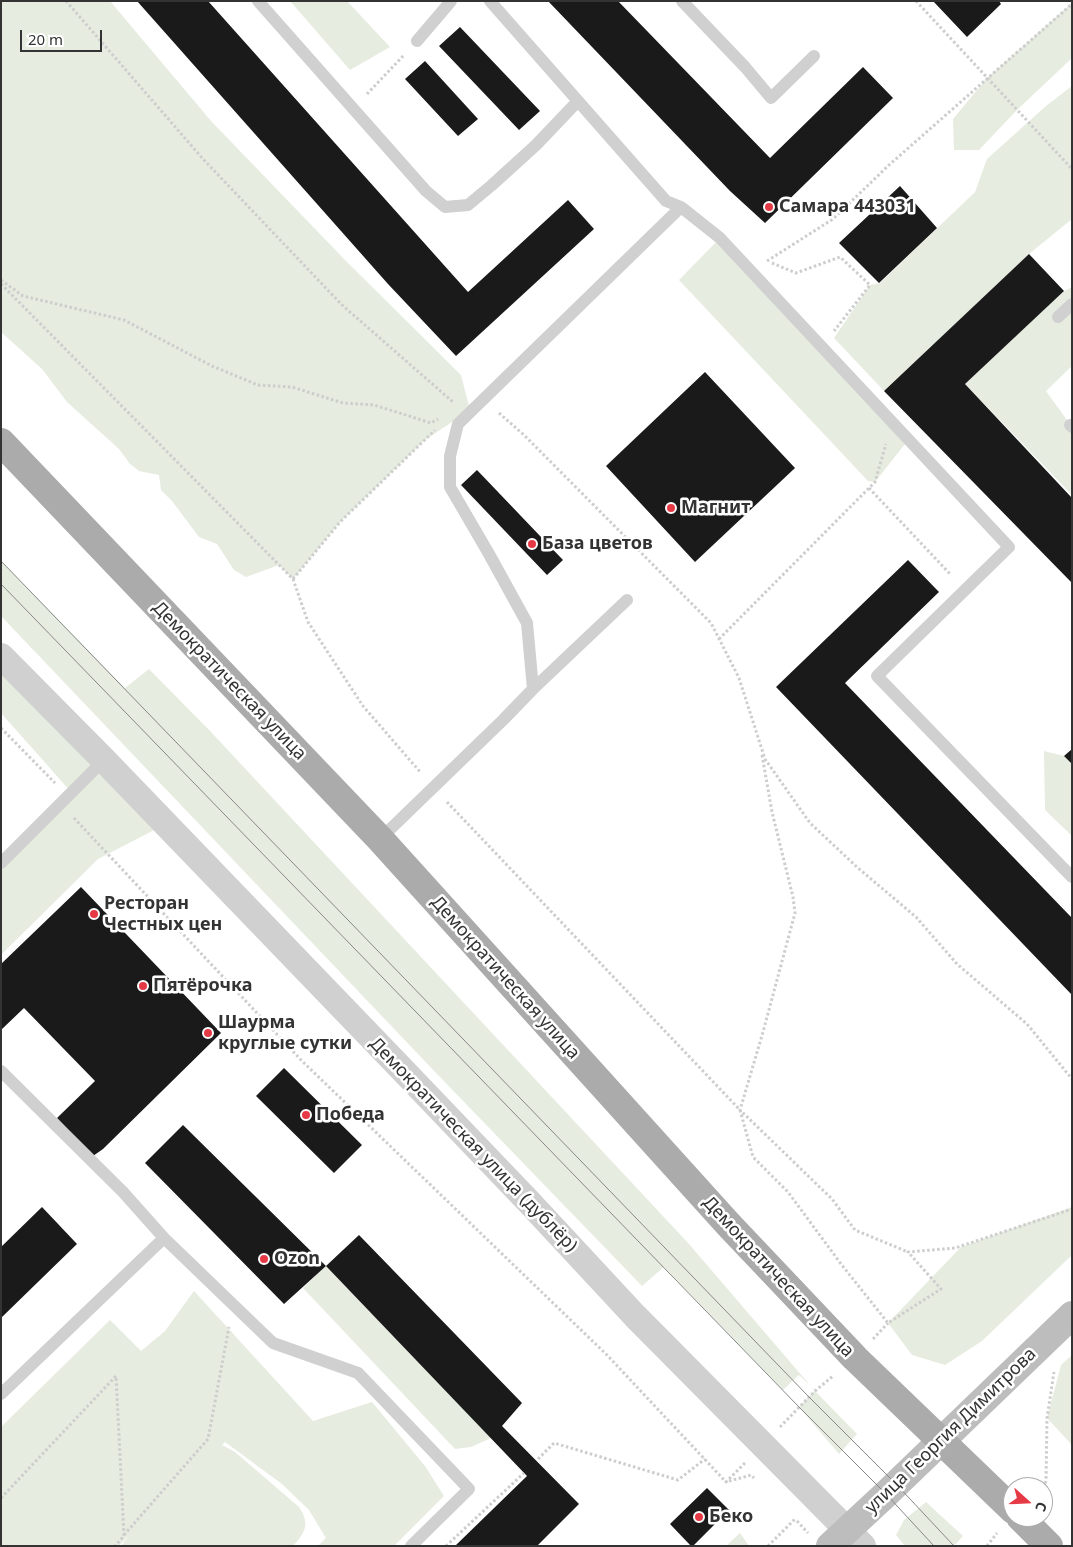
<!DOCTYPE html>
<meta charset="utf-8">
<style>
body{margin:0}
#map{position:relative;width:1073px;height:1547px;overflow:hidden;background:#fff;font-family:"Noto Sans",sans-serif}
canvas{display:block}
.frame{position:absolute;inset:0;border:2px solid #333;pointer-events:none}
.north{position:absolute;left:1003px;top:1477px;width:50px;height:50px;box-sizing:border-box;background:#fff;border:1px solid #adadad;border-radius:50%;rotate:110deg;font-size:14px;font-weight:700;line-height:20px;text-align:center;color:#333}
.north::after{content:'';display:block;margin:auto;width:18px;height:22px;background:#e63946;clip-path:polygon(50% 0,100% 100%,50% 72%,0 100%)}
.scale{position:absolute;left:20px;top:30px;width:82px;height:22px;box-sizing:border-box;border:2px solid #333;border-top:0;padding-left:6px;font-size:15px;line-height:18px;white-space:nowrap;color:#333;-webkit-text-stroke:4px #fff;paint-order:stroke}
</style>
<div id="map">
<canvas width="1073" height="1547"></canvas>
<div class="frame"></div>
<div class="north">С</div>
<div class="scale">20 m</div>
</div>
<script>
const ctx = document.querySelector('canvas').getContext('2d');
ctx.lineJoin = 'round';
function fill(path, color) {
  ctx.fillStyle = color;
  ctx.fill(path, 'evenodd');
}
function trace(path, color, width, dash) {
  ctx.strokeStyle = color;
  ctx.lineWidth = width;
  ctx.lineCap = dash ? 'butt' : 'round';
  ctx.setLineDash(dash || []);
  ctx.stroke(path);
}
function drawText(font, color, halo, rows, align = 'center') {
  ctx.font = font + ' "Noto Sans",sans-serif';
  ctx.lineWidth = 5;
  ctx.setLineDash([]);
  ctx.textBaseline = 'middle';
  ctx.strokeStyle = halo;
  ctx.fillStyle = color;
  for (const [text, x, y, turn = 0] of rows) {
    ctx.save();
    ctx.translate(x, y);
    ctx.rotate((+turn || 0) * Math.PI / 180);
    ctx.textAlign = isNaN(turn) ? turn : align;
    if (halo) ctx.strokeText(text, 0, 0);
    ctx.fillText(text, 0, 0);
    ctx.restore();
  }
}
const green = new Path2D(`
 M1,1H110L211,121L346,261L461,375L470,410L425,440L340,522L293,579L279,565L246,577L234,570L217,544L199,537L172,501L161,490L159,475L139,471L130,464L119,449L67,402L42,369L1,332Z
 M290,1H347L390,47L350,70Z
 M1072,3V58L1017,110L979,150H954L953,119L987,78Z
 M1072,86V219L1029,254L884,391L834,338L870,285L880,283L975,192L987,159L1046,106Z
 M720,238L905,444L875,482L868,481L679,280Z
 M1072,287V366L1046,391L1072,427V495L965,384L1064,291Z
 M1,561L125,688L149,669L211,732L689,1244L815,1391L857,1434L839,1454L799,1407L815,1390L799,1375L783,1390L664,1267L666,1265L642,1286L438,1075L1,616Z
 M1,656L166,824L98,859L1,955V863L72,793L1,713Z
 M1044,751L1064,756L1072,764V836L1045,810Z
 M1072,1207V1255L982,1341L945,1365L912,1355L888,1323L961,1247Z
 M326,1266L491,1438L471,1447L455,1449L303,1288Z
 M194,1291L313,1421L372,1402L425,1466L444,1496L394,1546H318L326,1538L309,1510L282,1484L225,1442L222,1445L235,1452L299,1507C310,1523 306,1532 293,1546H121L129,1535L119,1546H1V1427L110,1320L141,1351L165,1331Z
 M1072,1355V1445L1047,1418L1061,1365Z
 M926,1502L963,1536L954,1546H905L896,1535L904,1520Z
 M740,1533L749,1546H726Z`);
const building = new Path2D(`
 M137,1H208L468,292L568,200L594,229L456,356L388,284Z
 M548,1H618L770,158L863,67L893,98L765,223L730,191Z
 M933,1H999L1001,4L967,37Z
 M460,27L540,111L519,130L439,46Z
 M425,61L478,119L458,136L405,79Z
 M900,186L937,228L879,283L839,243Z
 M1029,254L1064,291L965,384L1072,498V583L884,391Z
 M705,372L795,468L695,562L606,466Z
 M477,470L563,560L547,575L461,485Z
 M908,560L939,592L845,683L1072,918V995L776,687Z
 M1072,749V764L1064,756Z
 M81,887L221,1033L103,1149L93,1156L57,1118L95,1081L24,1008L1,1030V964Z
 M284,1068L362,1145L334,1173L256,1096Z
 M183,1125L326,1266L284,1304L145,1163Z
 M42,1207L77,1244L1,1318V1247Z
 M359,1235L522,1403L502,1426L579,1504L537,1546H455L527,1476L326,1266Z
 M707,1488L729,1510L693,1546H691L670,1524Z`);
const path = new Path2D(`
 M66,1L203,159L342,305L453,402
 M916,1L1072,169
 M367,94L404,55
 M767,261L833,219L889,165L1072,4
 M772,263L796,273L840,257L870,285L834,331
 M1,280L23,296L124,320L212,366L258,385L292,387L343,403L374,405L431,423L438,419
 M1,284L293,579L308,622L363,706L421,773
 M499,413L524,435L711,623L739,678L765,759L810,823L858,868L916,917L957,964L1027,1024L1072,1079
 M869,488L951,575
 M293,579L340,522L435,430
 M719,639L875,482L886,444
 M1,728L55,783
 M762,755L772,812L793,897L795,913L763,1032L740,1110L832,1199L855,1230L908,1252
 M447,802L740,1110L753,1157L788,1192L841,1264L888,1323L941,1289L908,1252L955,1248L1072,1209
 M74,818L302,1061L607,1355L726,1482
 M873,1339L888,1323
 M780,1427L815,1391L833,1376
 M538,1459L554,1443L678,1480L705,1459
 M745,1463L726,1482L751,1475L754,1478
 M1043,1488L1046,1481L1047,1418L1054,1372
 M1,1498L116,1376L124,1536L115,1546
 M797,1521L808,1533
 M124,1535L208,1439L229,1327
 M446,1546L524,1473
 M768,1546L795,1519
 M987,1546L997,1533`);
const service = new Path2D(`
 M258,1L426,191L445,207L468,205L492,185L536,145L577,102
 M490,1L666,201L681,207L720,238L1009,547L877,676L1072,877
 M682,1L745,67L771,98L814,56
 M417,41L451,1
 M1058,317L1072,304
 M1070,425L1072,427
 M533,689L627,600
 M380,839L503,720L533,689L527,623L489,554L450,487V456L458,424L681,207
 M1,863L104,760
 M1,1071L123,1192L164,1238L273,1343L358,1373L469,1489L411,1546
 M1,1394L164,1238`);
const minor = new Path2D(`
 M1,656L104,760L394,1061L529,1202L635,1316L863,1546`);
const secondary = new Path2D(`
 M830,1546L886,1494L1072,1315`);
const primary = new Path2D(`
 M1,442L380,839L728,1224L855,1358L1013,1510
 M1020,1517L1049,1546`);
const tram = new Path2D(`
 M1,561L809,1397L896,1484L954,1546
 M1,584L799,1407L886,1494L934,1546`);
const markers = [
 [769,207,5,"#e63946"],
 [671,508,5,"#e63946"],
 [532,544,5,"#e63946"],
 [94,914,5,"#e63946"],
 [143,986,5,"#e63946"],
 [208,1033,5,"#e63946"],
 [306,1115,5,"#e63946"],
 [264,1259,5,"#e63946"],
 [699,1517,5,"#e63946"]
];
const poiNames = [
 ["Самара 443031",779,207],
 ["Магнит",681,508],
 ["База цветов",542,544],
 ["Ресторан",104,904],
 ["Честных цен",104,925],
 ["Пятёрочка",153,986],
 ["Шаурма",218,1023],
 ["круглые сутки",218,1044],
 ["Победа",316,1115],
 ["Ozon",274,1259],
 ["Беко",709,1517]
];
const streetNames = [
 ["Демократическая улица",229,681,46],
 ["Демократическая улица",505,978,48],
 ["Демократическая улица (дублёр)",473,1145,46],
 ["Демократическая улица",778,1277,47],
 ["улица Георгия Димитрова",951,1431,-44]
];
fill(green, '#e6ecdf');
fill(building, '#1a1a1a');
trace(path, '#cdcdcd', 3, [2.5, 2.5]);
trace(service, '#d0d0d0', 12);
trace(minor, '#d0d0d0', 26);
trace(secondary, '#bdbdbd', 28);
trace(primary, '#ababab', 28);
trace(tram, '#888', 1);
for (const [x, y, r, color] of markers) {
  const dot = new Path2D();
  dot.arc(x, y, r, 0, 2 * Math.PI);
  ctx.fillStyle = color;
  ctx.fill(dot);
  trace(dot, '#fff', 2);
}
drawText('bold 18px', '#333', '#fff', poiNames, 'left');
drawText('18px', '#333', '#fff', streetNames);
</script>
